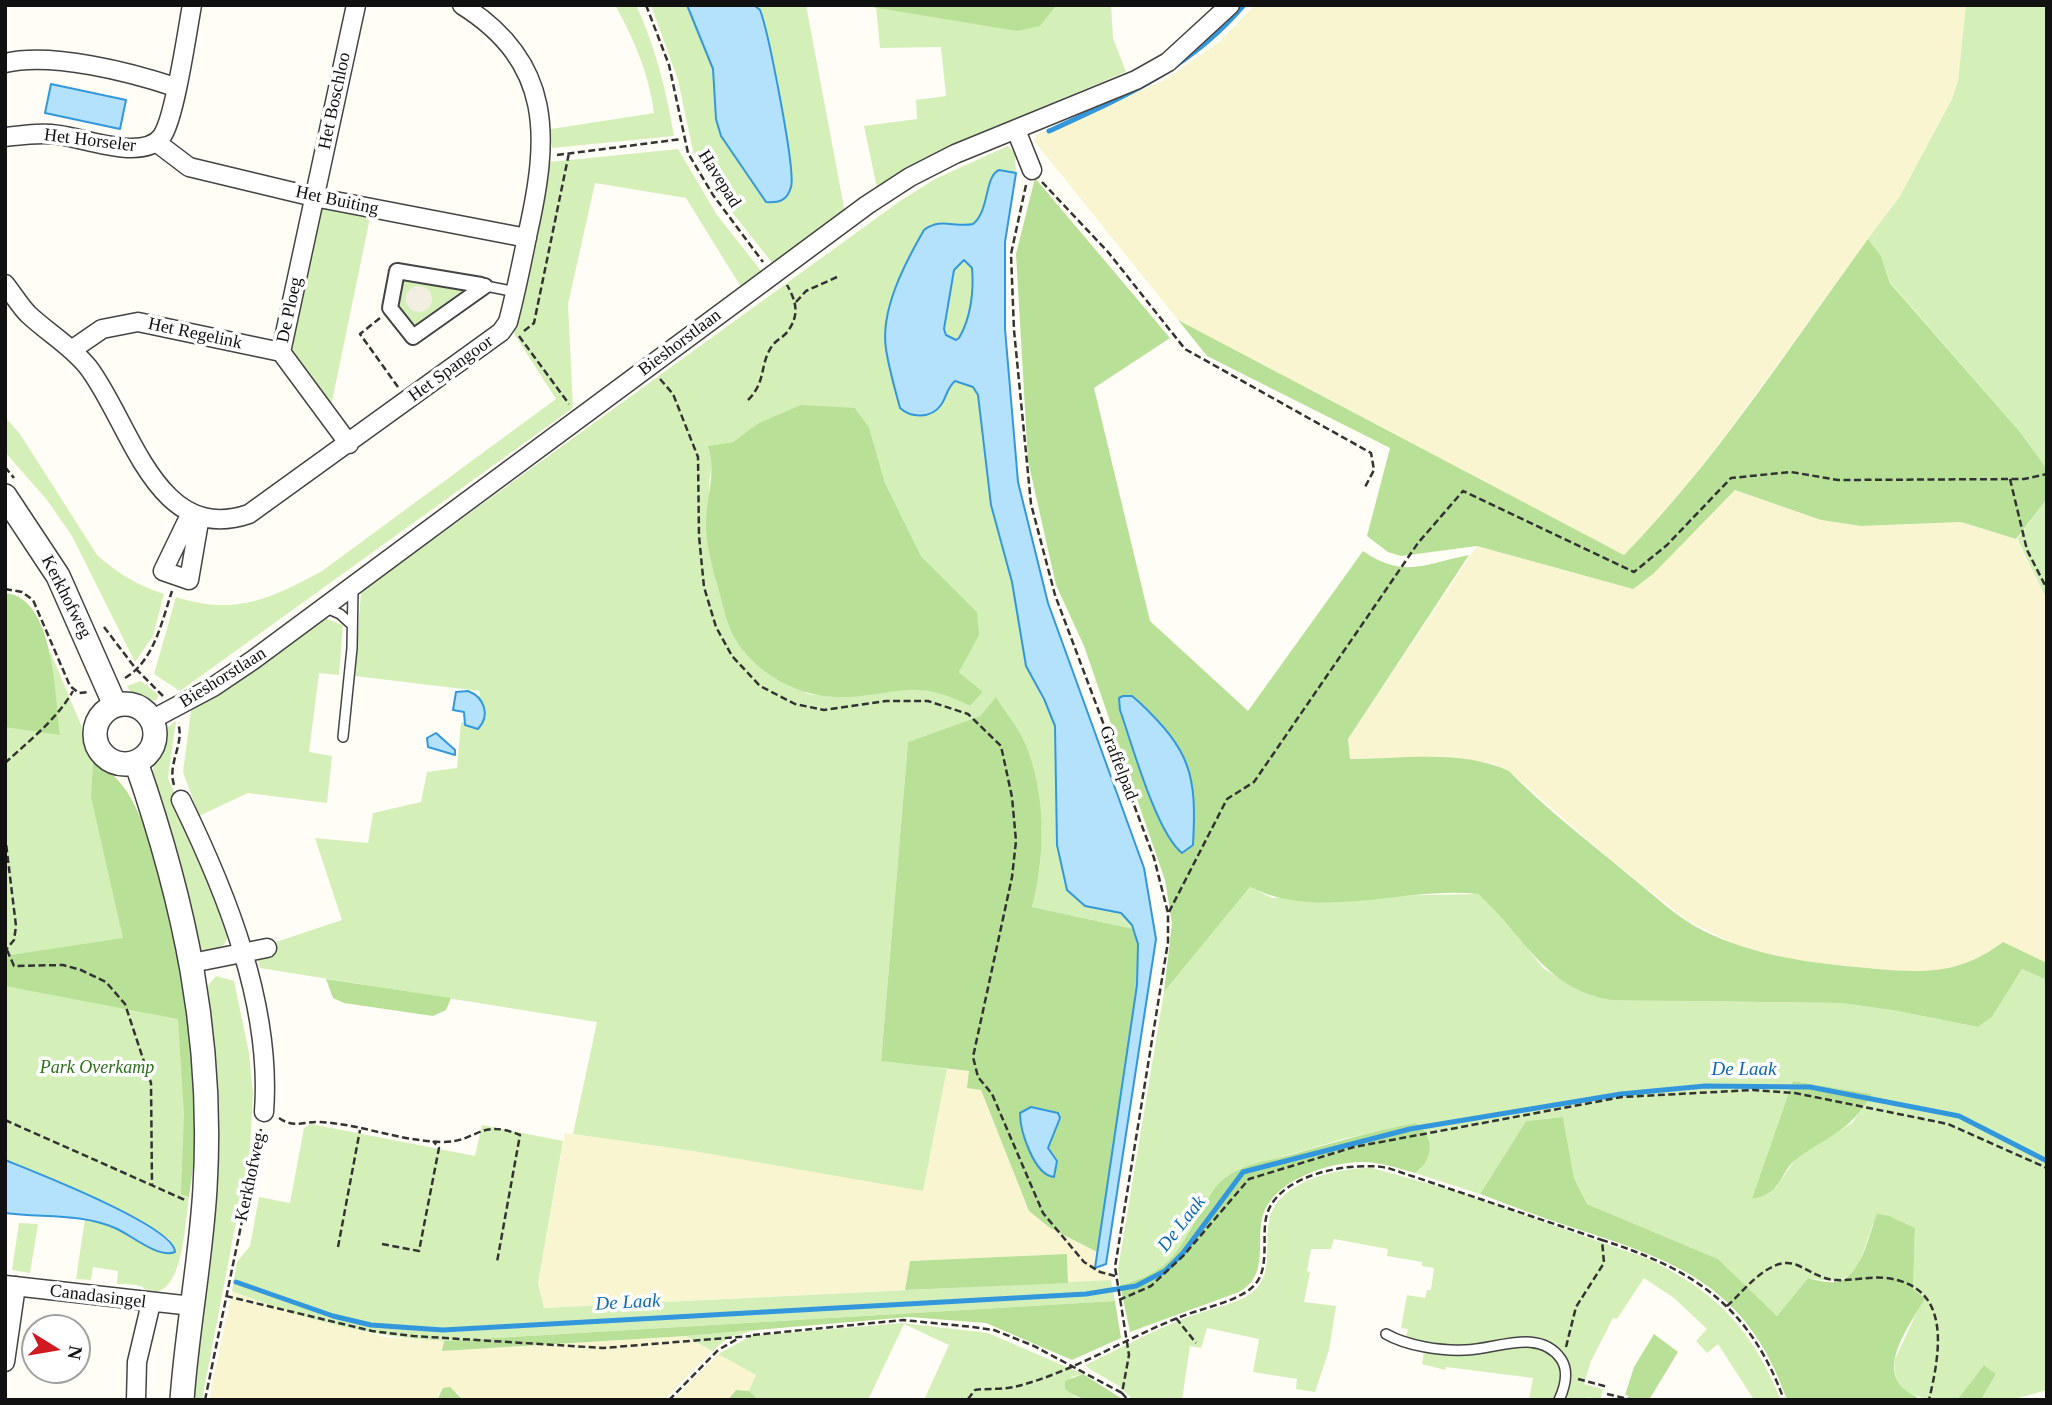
<!DOCTYPE html>
<style>
body{margin:0}
#map{position:relative;width:2052px;height:1405px;overflow:hidden;background:#fffdf5;font-family:Georgia,serif}
canvas{display:block}
.frame{position:absolute;inset:0;border:7px solid #111;pointer-events:none}
.north{position:absolute;left:21px;top:1314px;width:70px;height:70px;box-sizing:border-box;background:#fff;border:2px solid #a0a0a0;border-radius:50%;rotate:101deg;font-size:19px;font-weight:700;line-height:28px;text-align:center;color:#111}
.north::after{content:'';display:block;margin:auto;width:24px;height:32px;background:#d11922;clip-path:polygon(50% 0,100% 100%,50% 72%,0 100%)}
</style>
<div id="map">
<canvas width="2052" height="1405"></canvas>
<div class="frame"></div>
<div class="north">N</div>
</div>
<script>
const ctx = document.querySelector('canvas').getContext('2d');
ctx.lineJoin = 'round';
function fill(path, color) {
  ctx.fillStyle = color;
  ctx.fill(path, 'evenodd');
}
function trace(path, color, width, dash) {
  ctx.strokeStyle = color;
  ctx.lineWidth = width;
  ctx.lineCap = dash ? 'butt' : 'round';
  ctx.setLineDash(dash || []);
  ctx.stroke(path);
}
function drawText(font, color, halo, rows, align = 'center') {
  ctx.font = font + ' Georgia,serif';
  ctx.lineWidth = 7;
  ctx.setLineDash([]);
  ctx.textBaseline = 'middle';
  ctx.strokeStyle = halo;
  ctx.fillStyle = color;
  for (const [text, x, y, turn = 0] of rows) {
    ctx.save();
    ctx.translate(x, y);
    ctx.rotate((+turn || 0) * Math.PI / 180);
    ctx.textAlign = isNaN(turn) ? turn : align;
    if (halo) ctx.strokeText(text, 0, 0);
    ctx.fillText(text, 0, 0);
    ctx.restore();
  }
}
const farmland = new Path2D(`
 M1255,5H1966L1958,81L1952,99L1900,196L1726,435L1665,512L1624,555L1178,320L1035,142L1036,135L1163,81L1219,42Z
 M1735,490L1821,520L1861,526L1961,522L2016,539L2047,600V963L2003,942L1981,958L1957,968L1916,973L1798,961L1764,953L1737,945L1688,921L1604,854L1509,771L1492,763L1435,759H1350L1348,739L1477,546L1633,589L1653,573Z
 M947,1069L969,1071L981,1090L1029,1211L1050,1228L1097,1252L1095,1268L1109,1271L1111,1280L1068,1283L1067,1254L910,1261L905,1290L544,1308L538,1283L565,1133L693,1151L923,1190Z
 M232,1291L267,1305L385,1337L444,1341L443,1351L686,1336L712,1351L664,1400H463L458,1392L438,1393L437,1400H209Z
 M718,1354L756,1375L749,1391L736,1390L728,1400H673Z`);
const green = new Path2D(`
 M615,5H636C656,48 666,90 674,136L552,148L551,129L654,113C649,74 634,39 615,5Z
 M651,5H687L713,69L716,119L721,136L766,202C772,183 784,160 785,140C786,121 766,15 754,5H806L845,213L773,264L728,207L693,151L678,80Z
 M1057,5H1111L1113,38L1126,72L951,145L877,188L864,126L917,119L916,100L946,96L941,47L880,48L876,7L1040,26Z
 M1966,5H2047V469L2020,432L1890,282L1881,256L1868,239L1900,196L1952,99L1958,81Z
 M1008,146L1015,154L1016,173L1000,170L994,172L984,210L973,225L931,224L911,253L888,317L942,404L946,389L955,381L973,387L978,395L991,505L1012,582L1026,665L1055,726L1057,845L1067,890L1085,906L1121,913L1134,929L1032,907L1040,866L1042,828L1024,741L996,698L980,716L908,742L881,1060L947,1069L923,1191L693,1151L573,1134L597,1022L260,968L255,949L342,920L315,838L368,843L373,813L421,802L427,772L457,768L461,723L477,717L480,691L355,676L361,592L900,201L937,178ZM856,409L869,427L885,483L921,556L977,612L968,655L959,672L983,692L970,706L945,693L912,688L836,697L808,694L736,641L710,558L709,482L713,461L709,446L733,442L757,424Z
 M678,149L717,215L762,272L741,287L686,198L595,183L568,304L573,408L180,691L154,674L176,597C235,616 270,599 322,571L556,399L511,329L550,162Z
 M321,202L371,213L331,406L289,350Z
 M964,260L972,268C974,286 973,329 956,340L950,339L944,329L954,270Z
 M401,274L476,288L413,333L392,307Z
 M5,417L20,434L97,555C117,573 139,586 164,594L153,636L135,662L72,536L47,500L5,452Z
 M2047,499V600L2017,539Z
 M5,597L50,657V651L94,756L124,796L190,1063L184,1195L189,1197C185,1220 184,1292 153,1292C146,1292 145,1287 139,1286C133,1284 124,1284 117,1284L118,1271L93,1267L91,1280L76,1279L85,1219L114,1227L165,1253L169,1239L97,1199L5,1159Z
 M325,618L343,625L339,675L319,673L309,752L332,756L327,803L248,793L199,816L183,772L191,711Z
 M141,681L159,695L156,700C141,703 134,700 127,686Z
 M176,721L168,778L201,854L230,932L224,945L208,952L199,949L189,895L153,780L154,754L165,729Z
 M1250,887L1272,898L1478,894L1499,912L1543,968L1580,991L1689,1001L1841,1003L1892,1010L1978,1027L1992,1017L2022,969L2047,980V1390L2011,1400H1981L1996,1374L1984,1365L1957,1400C1928,1400 1890,1400 1895,1359L1924,1297L1913,1289L1915,1228L1873,1224C1857,1266 1860,1288 1808,1278L1777,1316L1718,1259L1587,1204L1574,1178L1563,1117L1526,1121L1480,1194L1415,1173L1421,1169L1415,1123L1343,1139L1240,1169L1226,1177L1171,1261L1154,1275L1120,1285L1118,1269L1164,992ZM1793,1081L1872,1094L1852,1123L1796,1158L1775,1189Z
 M216,976L234,981L249,1053L253,1094L250,1149L202,1400H193L215,1215L206,988Z
 M311,1124L475,1156L482,1125L563,1141L538,1283L544,1308L1111,1280L1115,1301L444,1341C368,1337 302,1319 232,1291L237,1262L250,1246L259,1197L290,1203L304,1128Z
 M1372,1168L1455,1191L1646,1258C1715,1290 1752,1329 1781,1400H1754L1718,1344L1707,1353L1696,1341L1707,1329L1674,1298L1644,1278L1617,1319L1613,1318L1591,1361L1584,1384L1603,1389L1600,1400L1588,1397L1587,1400H1564C1569,1384 1570,1374 1563,1359C1547,1320 1494,1346 1465,1346C1445,1346 1426,1341 1406,1337L1408,1329L1401,1328L1407,1295L1425,1298L1427,1290H1431L1434,1268L1422,1266V1262L1387,1256L1388,1249L1334,1239L1331,1249H1311L1307,1271L1310,1272L1304,1302L1336,1306L1329,1350L1315,1392L1296,1389L1297,1379L1253,1372L1259,1339L1207,1328L1201,1348L1190,1346L1182,1400H1133L1119,1386L1088,1368L1086,1365C1118,1349 1150,1332 1183,1319C1201,1311 1239,1304 1253,1292C1274,1274 1264,1245 1269,1221C1276,1182 1338,1167 1372,1168Z
 M19,1223L38,1224L30,1273L12,1270Z
 M902,1323L988,1333L1083,1374L1071,1377L1073,1395L1081,1400H924L949,1345L904,1324L868,1400H759L749,1391L756,1375L718,1354L751,1336Z
 M757,1330L729,1337L712,1351L686,1336Z
 M1514,1347C1552,1345 1570,1361 1555,1400H1529L1533,1378L1446,1367L1445,1370L1422,1364L1424,1351L1465,1355Z`);
const forest = new Path2D(`
 M860,5H1057L1040,26L1017,31Z
 M1035,178L1170,338L1094,388L1150,621L1248,711L1363,551C1404,579 1424,564 1469,555L1348,739L1350,759C1401,759 1462,749 1509,771C1546,809 1589,842 1630,876C1653,894 1676,917 1702,930C1754,956 1810,963 1867,968C1921,973 1958,976 2003,942L2047,963V980L2022,969L1992,1017L1978,1027L1892,1010L1841,1003L1612,1000C1543,989 1525,935 1478,894C1404,886 1320,922 1250,887L1164,992L1172,923L1165,880L1084,646L1056,585L1028,461L1016,254ZM1132,696C1161,722 1186,745 1191,785L1146,782L1120,710L1119,698Z
 M1868,239L1881,256L1890,283L2020,432L2047,469V499L2016,539L1961,522L1861,526L1821,520L1735,490L1653,574L1633,589L1477,546L1401,556L1388,552L1367,536L1390,448L1207,356L1178,320L1624,555C1717,460 1790,346 1868,239Z
 M801,405L855,408L869,427L885,483L921,556L977,612L979,635L959,672L983,692L970,706C911,675 894,698 836,697C798,696 758,674 737,642C727,627 723,605 718,587C712,566 706,546 706,524C706,499 717,470 708,446L733,442L757,424Z
 M5,593C55,597 55,698 60,735L5,727Z
 M996,697C1005,712 1018,727 1025,743C1046,794 1046,854 1032,907L1134,929L1138,944L1137,985L1097,1252L1050,1228L1029,1211L981,1090L967,1088L969,1071L881,1061L908,742L980,716Z
 M94,750C104,769 122,780 132,800C183,899 209,1088 189,1197L181,1194L184,1114L178,1019L5,986V956L123,938L91,797Z
 M326,979L451,998L446,1010L433,1016L344,1003L333,998Z
 M1793,1081L1872,1094C1850,1131 1832,1134 1799,1157C1778,1171 1786,1192 1752,1199Z
 M1563,1117L1574,1178L1587,1204L1718,1259L1777,1316L1808,1278C1816,1280 1826,1283 1835,1282C1861,1280 1869,1233 1877,1214L1889,1216L1915,1228L1913,1289L1925,1298C1913,1321 1878,1364 1903,1388C1908,1393 1916,1396 1921,1400H1787C1747,1285 1676,1261 1571,1227C1540,1217 1510,1205 1480,1194L1526,1121Z
 M1415,1123C1435,1135 1434,1160 1415,1173C1397,1168 1380,1162 1362,1162C1329,1162 1274,1180 1263,1215C1255,1242 1270,1275 1239,1292L1130,1332L1120,1285C1173,1273 1180,1247 1205,1204C1211,1193 1218,1182 1229,1175C1247,1163 1269,1161 1290,1155C1332,1143 1373,1131 1415,1123Z
 M1067,1254L1068,1283L905,1290L910,1261Z
 M1115,1301L1121,1338L1072,1360L986,1323L909,1317L686,1336L442,1351L444,1341Z
 M1654,1334L1678,1352L1649,1400H1628L1629,1396L1625,1395L1634,1367Z
 M1984,1365L1996,1374L1981,1400H1957Z
 M1083,1374L1124,1400C1102,1400 1083,1404 1065,1389V1381Z
 M450,1387L463,1400H437L443,1388Z
 M736,1390L749,1391L759,1400H728Z`);
const plaza = new Path2D(`
 M406 299a13 13 0 1 1 26 0a13 13 0 1 1-26 0Z`);
const water = new Path2D(`
 M687,5H754L760,10C768,30 796,171 791,187C787,201 779,203 766,202L721,136L716,119L713,69Z
 M51,84L126,100L120,129L45,113Z
 M999,170L1016,173L1005,242V329L1018,482L1048,603L1144,868L1156,939L1106,1264L1095,1268L1137,985L1138,944L1132,925L1121,913L1085,906L1067,890L1057,845L1055,726L1044,699L1026,666L1012,582L991,505L978,395L973,387L955,381C946,389 947,397 941,405C931,419 911,418 900,408C895,389 889,369 886,349C880,310 905,263 924,230C940,217 955,228 973,224C990,210 984,177 999,170ZM964,260L972,268C974,290 971,318 959,338L956,340L946,335L944,329L954,270Z
 M468,691C484,697 491,715 478,729L465,725L464,712L453,710L456,692Z
 M1123,696H1132L1139,702C1191,751 1197,775 1193,845L1182,853C1156,832 1132,744 1120,710L1119,698Z
 M436,733L455,750V755L428,747L427,738Z
 M1031,1107L1058,1113L1060,1118L1048,1148L1057,1161L1054,1177C1034,1175 1020,1131 1020,1113Z
 M5,1160C32,1171 175,1226 175,1252C158,1259 130,1234 115,1228C80,1213 42,1218 5,1213Z`);
const stream = new Path2D(`
 M1049,131C1123,97 1190,69 1244,5
 M236,1282L333,1316L371,1325L443,1330L1086,1294L1136,1286L1165,1271L1183,1253L1243,1172L1410,1129L1621,1094L1705,1086L1810,1087L1959,1116L2047,1161`);
const path = new Path2D(`
 M646,5L669,65L688,153L713,195L763,262
 M557,155L682,139
 M1042,182L1108,252L1185,349L1371,453L1374,470L1364,489
 M1026,185L1011,254L1014,330L1031,504L1055,595L1154,858L1168,913V942L1115,1267L1129,1355L1122,1393L1128,1400
 M796,302L806,291L837,277
 M380,318L360,334L398,387
 M524,331L534,323L569,153
 M519,336L569,404
 M660,379L673,394L698,457L699,536L704,587L716,627L732,656L760,686L795,704L824,710L886,701H928L968,714L1001,746L1012,797L1016,841L1012,877L973,1057L978,1077L992,1094L1043,1213L1084,1262L1100,1272L1115,1276
 M748,400C767,381 759,365 772,346C776,340 784,337 788,331C800,314 796,301 787,285
 M5,467L14,478
 M2010,479L2027,550L2047,589
 M5,589L22,592L33,600L70,686L79,693L89,692
 M104,627L136,669L163,696
 M125,678C154,661 162,621 172,591
 M5,763C29,741 57,719 73,691
 M174,785C167,763 185,744 178,723
 M5,835L16,926L14,940L5,951
 M1169,912L1227,799L1254,782L1418,543L1463,491L1634,572L1667,545L1731,478L1791,472L1838,480L2024,479L2047,474
 M7,950L14,966L63,965L81,970L106,982L125,1004L151,1083L152,1186
 M279,1118C295,1129 303,1121 320,1122C361,1124 398,1141 443,1142C478,1142 479,1118 520,1135L497,1262
 M5,1120L185,1200
 M382,1244L419,1251L439,1148L433,1141
 M338,1247L360,1130
 M226,1296L372,1331L413,1336L603,1348L751,1336
 M1119,1300L1151,1286L1184,1255L1249,1179L1354,1147L1622,1097L1753,1090L1795,1093L1948,1124L2047,1168
 M1727,1306C1744,1291 1771,1254 1797,1265C1811,1271 1822,1280 1837,1280C1853,1281 1869,1276 1886,1278C1953,1286 1940,1353 1929,1400
 M1176,1318L1196,1343
 M753,1335L903,1320L973,1327L994,1330L1034,1346L1122,1393
 M1566,1347L1576,1307L1604,1263L1602,1240C1693,1269 1750,1306 1784,1400
 M1578,1379L1608,1387
 M1607,1394L1633,1400
 M968,1399L975,1390C989,1388 1005,1390 1018,1386C1072,1372 1123,1340 1175,1319C1198,1309 1229,1304 1249,1290C1273,1273 1260,1238 1267,1214C1280,1173 1353,1161 1388,1168L1602,1240
 M205,1400L261,1129
 M669,1400L718,1350L739,1338`);
const service = new Path2D(`
 M481,285L516,292
 M324,607L340,614L351,624
 M343,737L352,648L353,588
 M1386,1334C1407,1346 1441,1351 1465,1350C1495,1350 1539,1327 1561,1359C1569,1371 1565,1387 1559,1400`);
const pedestrian = new Path2D(`
 M481,285L397,271L390,308L413,337L485,286`);
const minor = new Path2D(`
 M5,63C52,52 130,72 175,87
 M1016,130L1032,170
 M5,137C23,135 41,132 59,135C85,138 144,162 162,136C175,118 187,32 192,5
 M156,142L189,167L314,197L527,238
 M5,284C13,294 20,306 28,314C48,333 70,345 88,367C131,423 156,546 249,514L501,332L508,322C516,292 522,262 528,232C549,138 554,63 462,5
 M73,349L102,329L138,322L281,352
 M349,444L281,352L356,5
 M191,513L163,571L189,580L200,516
 M151,720L213,687L253,660L867,205L910,177L955,154L1136,80L1168,62L1230,5
 M181,800C227,894 272,1006 264,1112
 M192,963L267,948
 M5,1285L192,1306
 M5,1362L16,1286
 M136,1400L137,1362L151,1303`);
const tertiary = new Path2D(`
 M5,496L58,576L115,705
 M95 734a30 30 0 1 1 60 0a30 30 0 1 1-60 0Z
 M136,762C185,903 214,1038 205,1188C201,1259 187,1329 182,1400`);
const streetNames = [
 ["Het Boschloo",335,101,-78],
 ["Het Horseler",90,141,7],
 ["Havepad",719,179,58],
 ["Het Buiting",337,201,12],
 ["De Ploeg",290,310,-78],
 ["Het Regelink",195,334,12],
 ["Bieshorstlaan",680,343,-37],
 ["Het Spangoor",451,369,-36],
 ["Kerkhofweg",66,597,63],
 ["Bieshorstlaan",223,678,-32],
 ["Graffelpad",1118,763,69],
 ["Kerkhofweg",251,1177,-78],
 ["Canadasingel",98,1297,7]
];
const parkNames = [
 ["Park Overkamp",97,1068]
];
const waterNames = [
 ["De Laak",1744,1070],
 ["De Laak",1182,1224,-52],
 ["De Laak",628,1303,-3]
];
fill(farmland, '#f9f5d1');
fill(green, '#d5efb9');
fill(forest, '#b8e197');
fill(plaza, '#f2eee1');
fill(water, '#b4e1fc');
trace(water, '#3398db', 2);
trace(stream, '#3398db', 5);
trace(service, '#444', 12);
trace(pedestrian, '#444', 18);
trace(minor, '#444', 21);
trace(tertiary, '#444', 26);
trace(path, '#333', 2.5, [7, 3.5]);
trace(service, '#fff', 9);
trace(pedestrian, '#fff', 14);
trace(minor, '#fff', 18);
trace(tertiary, '#fff', 23);
drawText('18px', '#111', '#fff', streetNames);
drawText('italic 18px', '#2b7119', '#fff', parkNames);
drawText('italic 19px', '#0b69b1', '#fff', waterNames);
</script>
